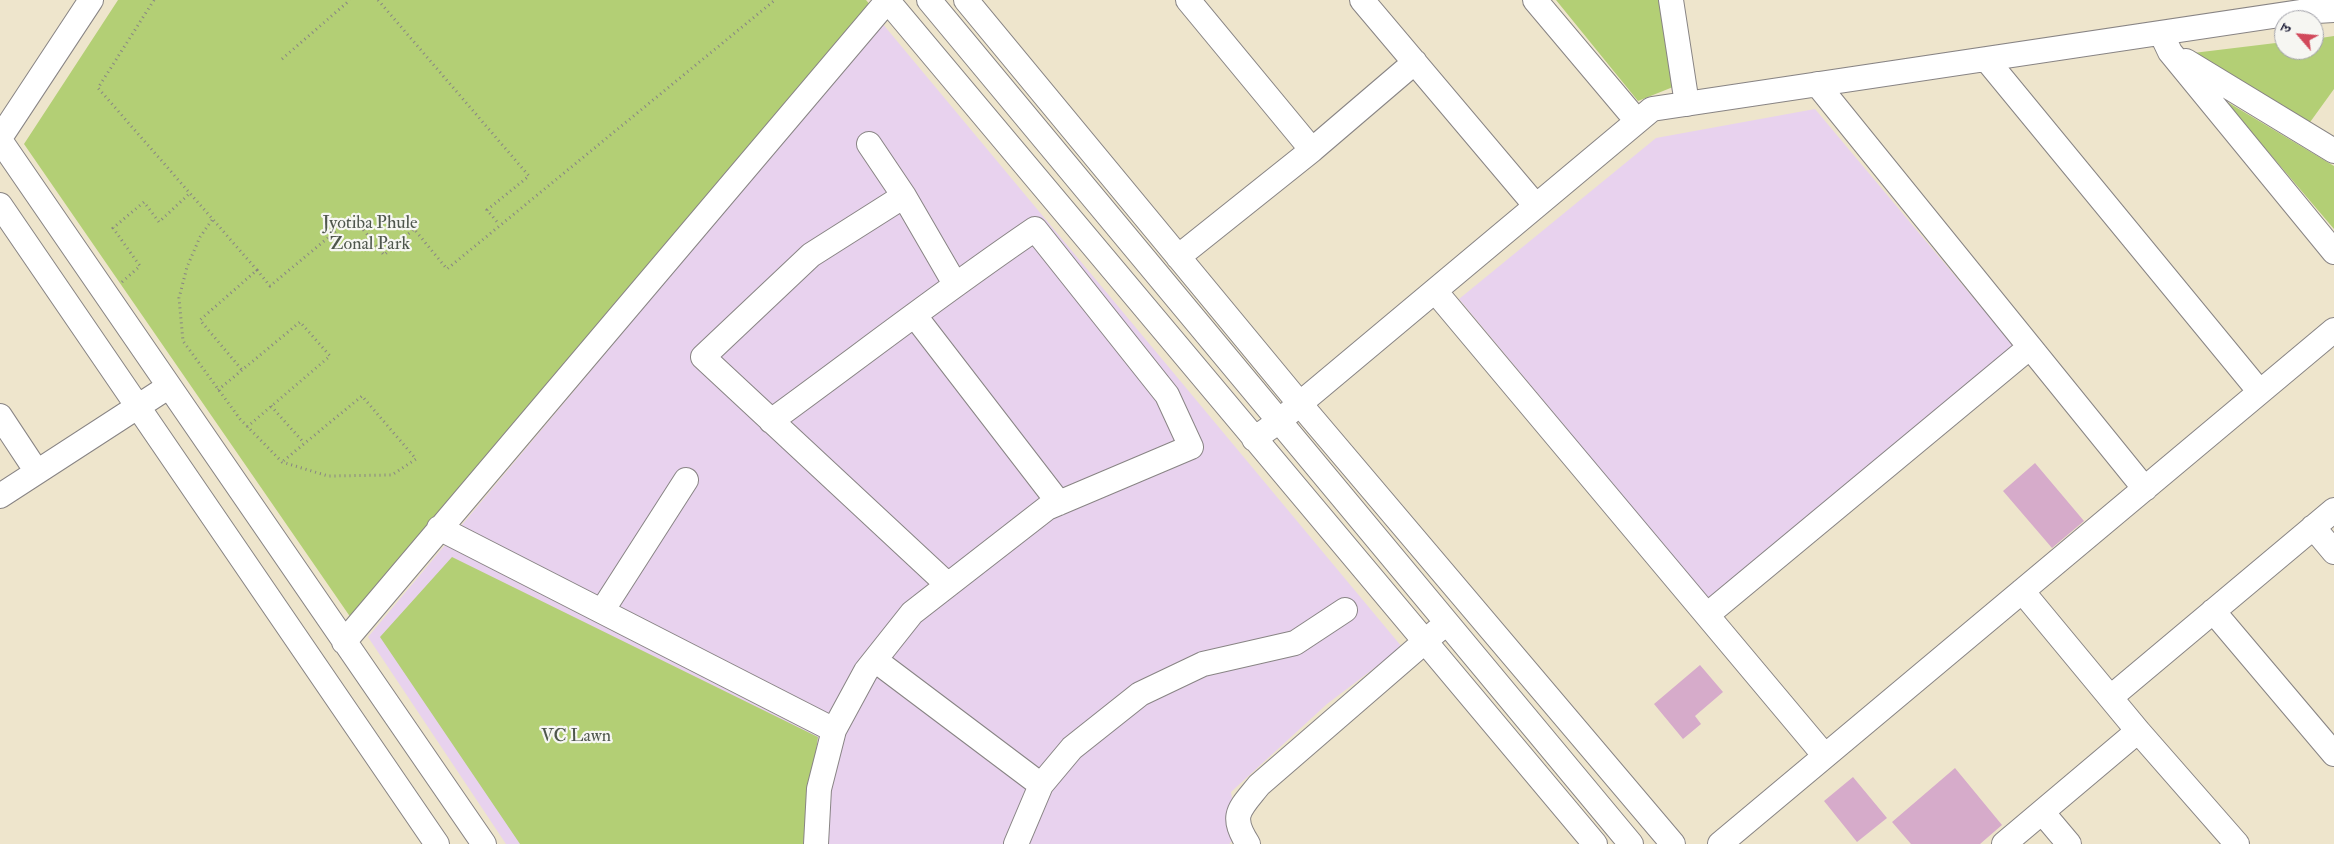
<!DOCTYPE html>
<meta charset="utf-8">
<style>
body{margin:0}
#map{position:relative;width:2334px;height:844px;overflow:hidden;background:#eee5cc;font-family:"IM FELL Double Pica","Noto Serif Devanagari",serif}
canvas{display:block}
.north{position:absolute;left:2274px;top:10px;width:50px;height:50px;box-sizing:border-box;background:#f6f6f2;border:1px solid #a1a1a9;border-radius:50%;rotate:297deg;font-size:14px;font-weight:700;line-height:20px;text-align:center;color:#22223b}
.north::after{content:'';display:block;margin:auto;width:18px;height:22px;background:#d1495b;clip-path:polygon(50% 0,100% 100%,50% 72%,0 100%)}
</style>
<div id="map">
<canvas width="2334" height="844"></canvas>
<div class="north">उ</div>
</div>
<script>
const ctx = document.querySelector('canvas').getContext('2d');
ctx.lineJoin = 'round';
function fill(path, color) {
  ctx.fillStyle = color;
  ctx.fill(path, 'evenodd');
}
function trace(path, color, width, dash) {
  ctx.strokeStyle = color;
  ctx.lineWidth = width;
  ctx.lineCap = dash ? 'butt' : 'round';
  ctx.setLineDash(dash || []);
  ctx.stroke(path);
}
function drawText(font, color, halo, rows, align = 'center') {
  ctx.font = font + ' "IM FELL Double Pica",serif';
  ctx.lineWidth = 4.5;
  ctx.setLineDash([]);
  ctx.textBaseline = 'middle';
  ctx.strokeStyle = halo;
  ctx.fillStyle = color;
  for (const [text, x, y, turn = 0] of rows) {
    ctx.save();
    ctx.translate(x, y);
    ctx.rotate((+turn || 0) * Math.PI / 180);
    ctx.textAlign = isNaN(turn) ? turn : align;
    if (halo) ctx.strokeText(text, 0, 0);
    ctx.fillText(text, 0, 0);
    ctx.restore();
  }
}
const built = new Path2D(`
 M882,23L1402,647L1327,704L1231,792L1238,835L1229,844H506L368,637Z
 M1815,109L2013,345L1709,600L1459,299L1656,138Z`);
const green = new Path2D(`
 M118,0H866L871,6L351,618L24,144Z
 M1556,0H1661L1673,87L1638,101Z
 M2334,36V89L2308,125L2185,54L2284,42V50H2314V39Z
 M2224,100L2334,166V229Z
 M452,557L818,737L803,844H520L380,637Z`);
const building = new Path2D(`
 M2035,463L2084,521L2052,548L2003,491Z
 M1700,665L1723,692L1695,716L1701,724L1683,739L1654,704Z
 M1955,768L2002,825L1980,844H1911L1892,822Z
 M1853,777L1887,818L1857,842L1824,801Z`);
const path = new Path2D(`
 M154,0L98,88L257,270L200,320L242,370
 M378,0L529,176L487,210L499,224
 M282,59L350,0
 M212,220L200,237L187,267L179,298L183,341L240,419L282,462L328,476L392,475L416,459L362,396L282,462
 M257,270L270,286L353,217L384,255L414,229L447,269L775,0
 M122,282L140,266L113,228L144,202L159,222L189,194
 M218,390L300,322L330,356L247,427
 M271,406L304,443`);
const minor = new Path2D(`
 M887,0L1595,844
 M929,0L1631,844
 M966,0L1300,404L1673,844
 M1188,0L1312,150
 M1362,0L1536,206
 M1535,0L1637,121
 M1671,0L1687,104
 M2161,33L2170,52L2334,252
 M1986,59L2260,392
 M2186,61L2334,151
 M1817,84L2145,489
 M0,138L91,0
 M0,140L484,844
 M869,144L904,196L955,284
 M904,196L811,255L703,357L948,585
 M0,205L437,844
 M1178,257L1312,150L1415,62
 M1435,291L1825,756
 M915,316L1059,503
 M0,416L37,472
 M771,421C859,357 945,290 1035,229L1167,395L1191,447L1047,508L912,613L866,671L834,730L819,789L816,844
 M1254,439L1278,422L1652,109L2300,12L2334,10
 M0,496L168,387
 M2313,527L2334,552
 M439,528L834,730
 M2022,591L2138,731L2237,844
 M602,611L686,480
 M2213,611L2334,754
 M1707,615L2030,347
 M344,642L888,0
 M875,660L1041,785
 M2111,697L2334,510
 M2042,812L2069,844
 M1016,844L1041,785L1072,748L1140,694L1203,664L1295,643L1345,610
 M1248,844C1229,815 1240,809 1259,785L1437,631
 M1720,844L2334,330
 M2004,844L2138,731`);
const parkNames = [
 ["Jyotiba Phule",370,224],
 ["Zonal Park",370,245],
 ["VC Lawn",576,737]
];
fill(built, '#e8d2ee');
fill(green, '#b3cf75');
fill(building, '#d6abca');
trace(minor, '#888484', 26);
trace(path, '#888484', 3, [1, 4]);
trace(minor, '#fff', 24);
drawText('18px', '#4e564c', '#f6f6f2', parkNames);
</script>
